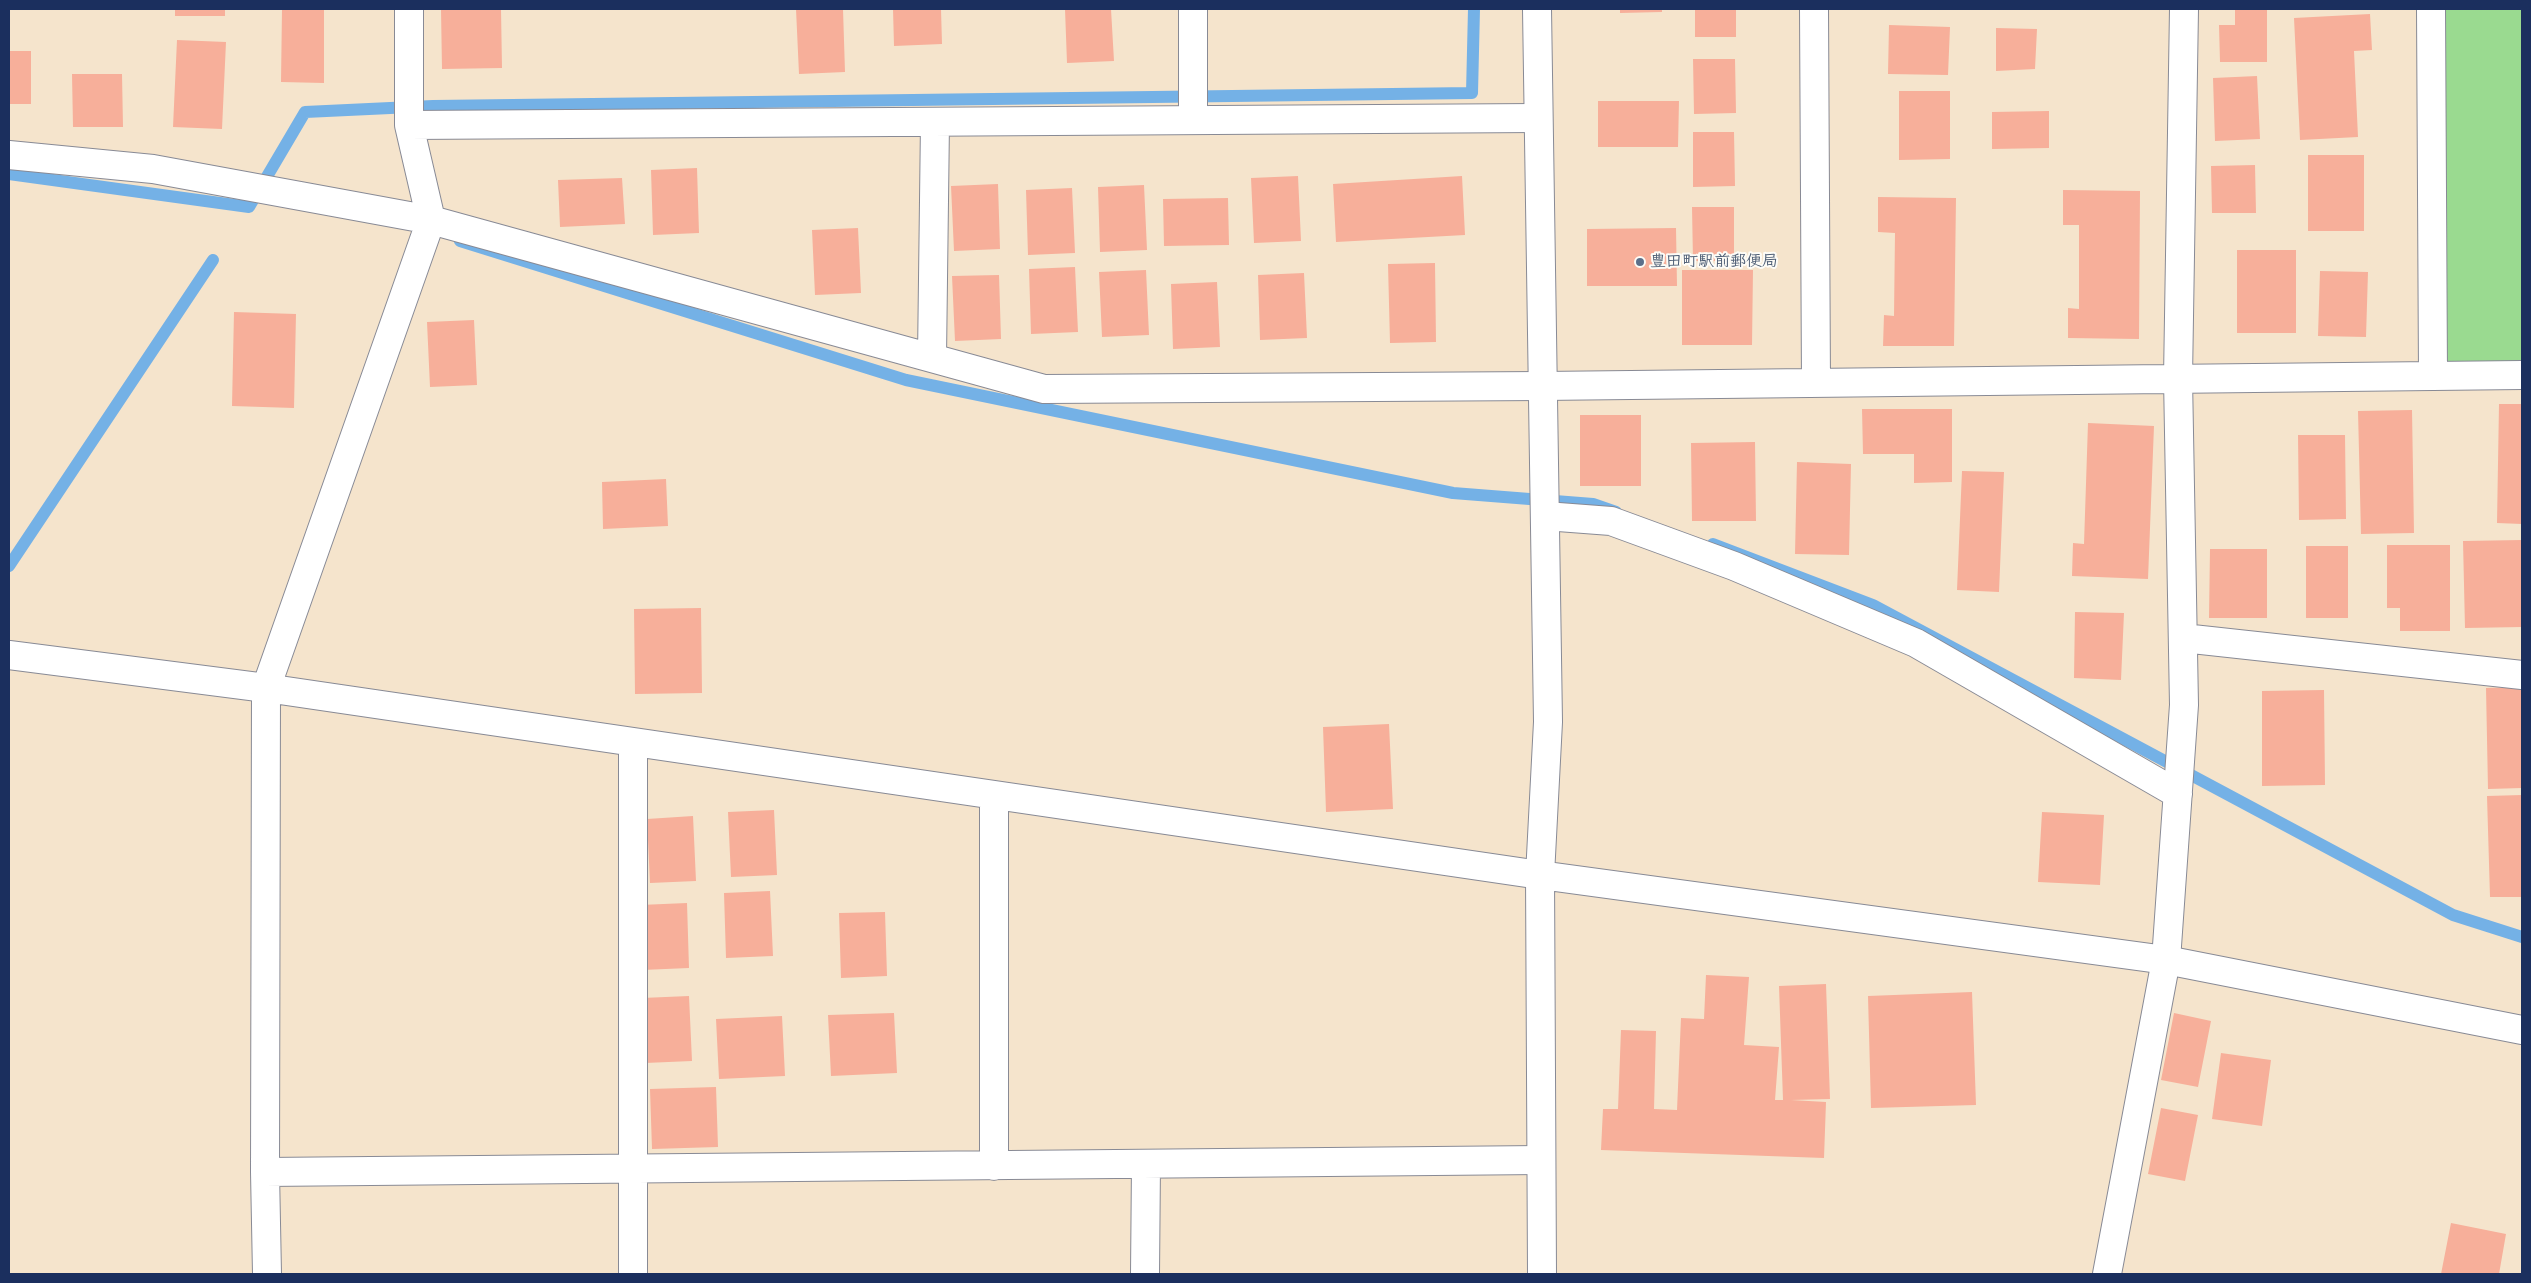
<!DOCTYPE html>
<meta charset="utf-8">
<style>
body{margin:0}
#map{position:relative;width:2531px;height:1283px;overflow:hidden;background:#f5e4cc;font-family:"Patrick Hand",sans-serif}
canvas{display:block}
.frame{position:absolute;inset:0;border:10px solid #1b2f5e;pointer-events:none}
</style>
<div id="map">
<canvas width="2531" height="1283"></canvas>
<div class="frame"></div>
</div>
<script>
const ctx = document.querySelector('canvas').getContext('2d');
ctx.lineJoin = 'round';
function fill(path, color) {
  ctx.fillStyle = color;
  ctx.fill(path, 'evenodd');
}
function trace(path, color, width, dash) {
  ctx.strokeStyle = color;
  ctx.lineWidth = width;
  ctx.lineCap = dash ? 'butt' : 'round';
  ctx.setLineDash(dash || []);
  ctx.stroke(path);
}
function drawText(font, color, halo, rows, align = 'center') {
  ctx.font = font + ' "Patrick Hand","Klee One",sans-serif';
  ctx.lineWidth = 4;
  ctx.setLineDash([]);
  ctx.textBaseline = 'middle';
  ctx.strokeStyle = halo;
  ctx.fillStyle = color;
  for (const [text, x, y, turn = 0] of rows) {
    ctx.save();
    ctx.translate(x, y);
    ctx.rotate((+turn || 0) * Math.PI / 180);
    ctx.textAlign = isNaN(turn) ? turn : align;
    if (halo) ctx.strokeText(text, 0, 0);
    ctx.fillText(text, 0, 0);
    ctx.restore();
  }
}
const green = new Path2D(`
 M2431,9H2522V375L2433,376Z`);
const stream = new Path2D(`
 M9,174L249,207L305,112L433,106L1472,93L1474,9
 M460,241L906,380L1453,493L1593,504L1616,512
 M1713,544L1873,605L2453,915L2522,937
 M9,566L213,260`);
const building = new Path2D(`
 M175,9H225V16H175Z
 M282,9H324V83L281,82Z
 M441,9H501L502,68L442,69Z
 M796,9H843L845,72L799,74Z
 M893,9H941L942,44L894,46Z
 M1065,9H1111L1114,61L1067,63Z
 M1620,9H1662V12L1620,13Z
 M1695,9H1736V37H1695Z
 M2235,9H2267V62H2220L2219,25H2235Z
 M2370,14L2372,50L2354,51L2358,137L2300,140L2294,18Z
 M1889,25L1950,27L1948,75L1888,74Z
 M1996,28L2037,29L2035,69L1996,71Z
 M177,40L226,42L222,129L173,127Z
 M9,51H31V104H9Z
 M1693,59H1735L1736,113L1694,114Z
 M72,74H122L123,127H73Z
 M2257,76L2260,139L2215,141L2213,78Z
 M1899,91H1950V159L1899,160Z
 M1598,101H1679L1678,147H1598Z
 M2049,111V148L1992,149V112Z
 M1693,132H1734L1735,186L1693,187Z
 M2308,155H2364V231H2308Z
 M2255,165L2256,213H2212L2211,166Z
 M697,168L699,233L653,235L651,170Z
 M1298,176L1301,241L1254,243L1251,178Z
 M1462,176L1465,235L1336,242L1333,184Z
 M622,178L625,224L560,227L558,180Z
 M998,184L1000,249L954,251L951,186Z
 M1144,185L1147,250L1100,252L1098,187Z
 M1072,188L1075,253L1028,255L1026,190Z
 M2063,190L2140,191L2139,339L2068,338V308L2079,309V225H2063Z
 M1878,197L1956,198L1954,346H1883L1884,315L1894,316L1895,233L1878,232Z
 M1228,198L1229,245L1164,246L1163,199Z
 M1692,207H1734V261H1693Z
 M858,228L861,293L815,295L812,230Z
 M1676,228L1677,286H1587V229Z
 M2237,250H2296V333H2237Z
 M1435,263L1436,342L1390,343L1388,264Z
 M1075,267L1078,332L1031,334L1029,269Z
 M1146,270L1149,335L1102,337L1099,272Z
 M1682,270H1753L1752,345H1682Z
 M2320,271L2368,272L2366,337L2318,336Z
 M1304,273L1307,338L1260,340L1258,275Z
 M999,275L1001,339L955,341L952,276Z
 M1217,282L1220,347L1173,349L1171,284Z
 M234,312L296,314L294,408L232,406Z
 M474,320L477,385L430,387L427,322Z
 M2499,404H2522V524L2497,523Z
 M1862,409H1952V482L1914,483V454H1863Z
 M2412,410L2414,533L2361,534L2358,411Z
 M1580,415H1641V486H1580Z
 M2088,423L2154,426L2148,579L2072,576L2073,543L2084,544Z
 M2298,435H2345L2346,519L2299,520Z
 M1755,442L1756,521H1692L1691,443Z
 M1797,462L1851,464L1849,555L1795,554Z
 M1962,471L2004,472L1999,592L1957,590Z
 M666,479L668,526L603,529L602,482Z
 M2522,540V627L2465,628L2463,541Z
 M2387,545H2450V631H2400V608H2387Z
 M2306,546H2348V618H2306Z
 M2210,549H2267V618H2209Z
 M701,608L702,693L635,694L634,609Z
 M2075,612L2124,613L2121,680L2074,678Z
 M2522,687V788L2488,789L2486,688Z
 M2324,690L2325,785L2262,786V691Z
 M1389,724L1393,809L1326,812L1323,727Z
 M2522,795V897H2490L2487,796Z
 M774,810L777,875L731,877L728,812Z
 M2042,812L2104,815L2100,885L2038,882Z
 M693,816L696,881L650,883L647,819Z
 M770,891L773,956L726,958L724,893Z
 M687,903L689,968L642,970L640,905Z
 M885,912L887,976L841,978L839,913Z
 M1706,975L1749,977L1744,1045L1779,1047L1775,1100H1783L1779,986L1826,984L1830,1099L1791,1100L1826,1102L1824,1158L1601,1150L1603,1109H1618L1621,1030L1656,1031L1654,1109L1677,1110L1681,1018L1704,1019Z
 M1972,992L1976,1105L1871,1108L1868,996Z
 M689,996L692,1061L645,1063L642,998Z
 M894,1013L897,1073L831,1076L828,1015Z
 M2174,1013L2211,1021L2198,1087L2161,1080Z
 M782,1016L785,1076L719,1079L716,1019Z
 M2221,1053L2271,1060L2262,1126L2212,1119Z
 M716,1087L718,1147L652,1149L650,1089Z
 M2161,1108L2198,1115L2185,1181L2148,1174Z
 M2451,1223L2506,1234L2499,1274H2441Z`);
const street = new Path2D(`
 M1193,9V120
 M1814,9L1816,383
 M2431,9L2433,376
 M409,125L1537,118
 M9,155L153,169L431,220L1044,389L1542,386L2522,375
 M932,357L935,122
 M1545,516L1611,521L1734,566L1916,643L2178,794
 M2183,638L2522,675
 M266,688L1540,875
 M994,795V1166
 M265,1172L1541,1160
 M267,1274L265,1172L266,688L431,220L409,125V9
 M633,1274V742
 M1145,1274L1146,1164
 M2107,1274L2166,960L2184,705L2178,378L2184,9`);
const secondary = new Path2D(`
 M1537,9L1548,722L1540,875L1542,1274
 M9,655L266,688
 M1540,875L2166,960L2522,1030`);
const markers = [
 [1640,262,5,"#5c6f8a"]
];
const serviceNames = [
 ["豊田町駅前郵便局",1650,262]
];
fill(green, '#9ada90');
trace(stream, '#74b1e6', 12);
fill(building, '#f7af9a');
trace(street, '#888a95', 30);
trace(secondary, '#888a95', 30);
trace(street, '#fff', 28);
trace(secondary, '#fff', 28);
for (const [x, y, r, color] of markers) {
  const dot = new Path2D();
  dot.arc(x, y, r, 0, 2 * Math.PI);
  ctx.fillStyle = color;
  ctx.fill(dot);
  trace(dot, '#fdfcf7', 2);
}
drawText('bold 16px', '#4e5e75', '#fdfcf7', serviceNames, 'left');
</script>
